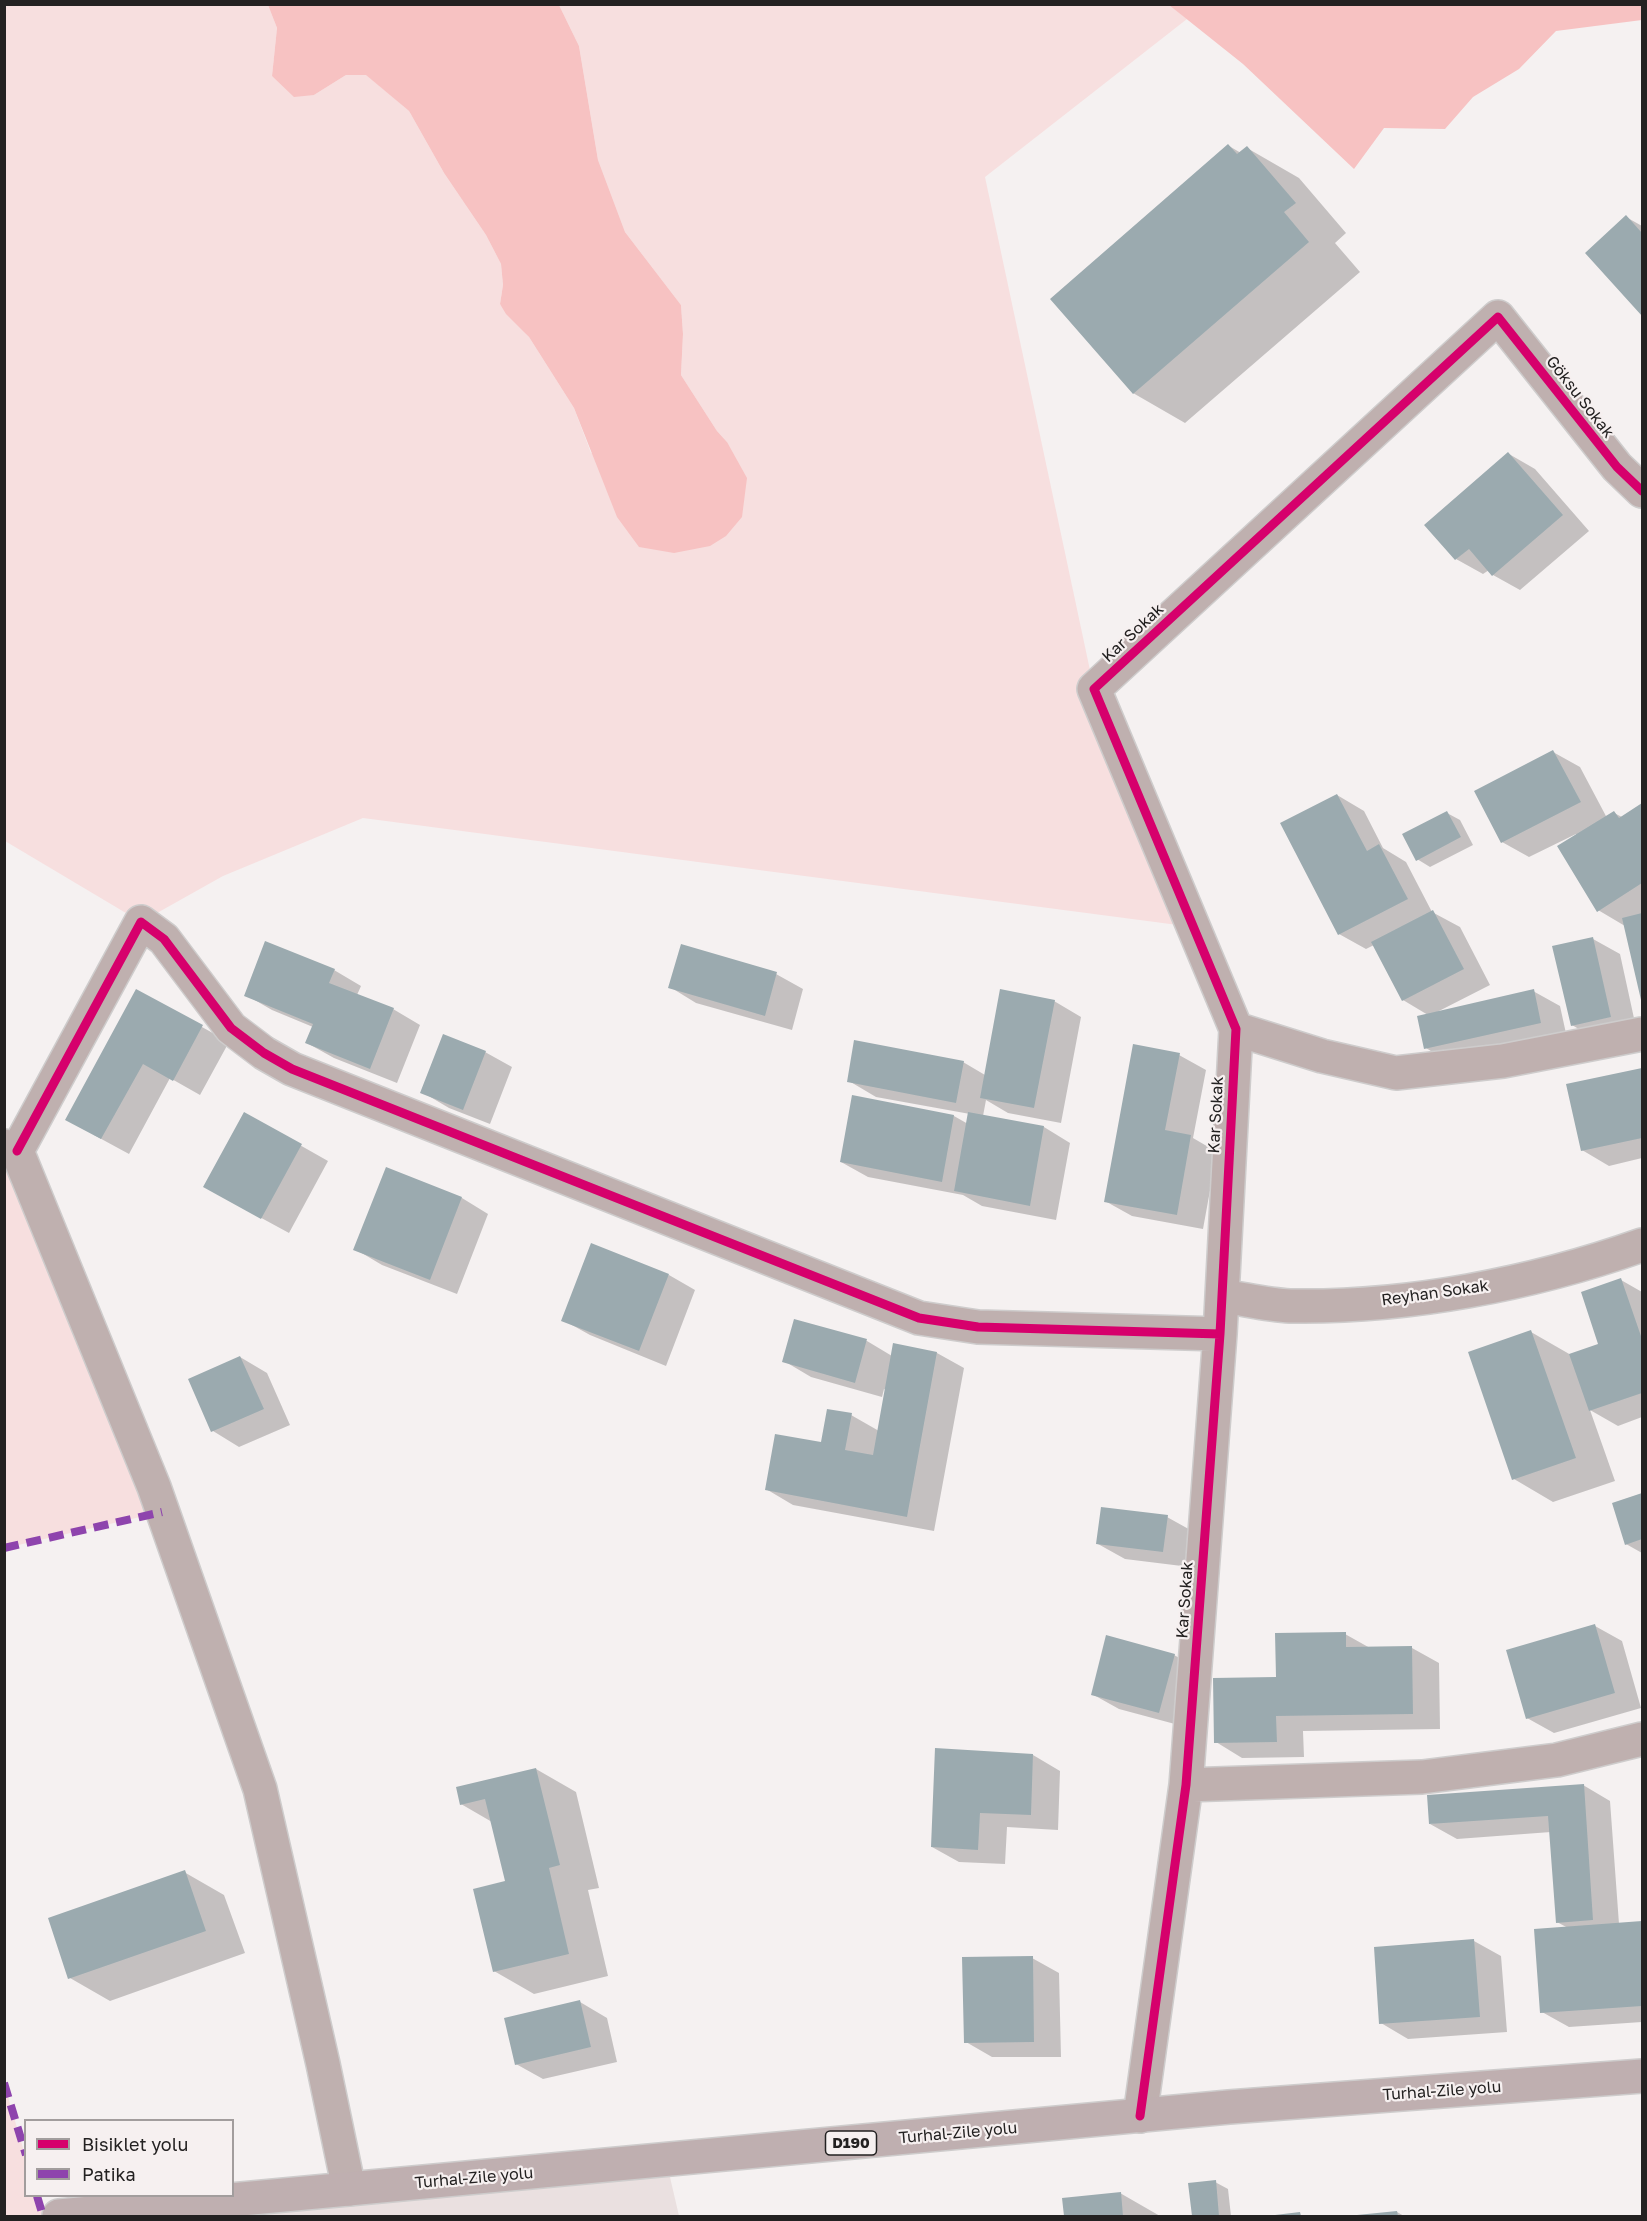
<!DOCTYPE html>
<meta charset="utf-8">
<style>
body{margin:0}
#map{position:relative;width:1647px;height:2221px;overflow:hidden;background:#f5f1f1;font-family:"Golos Text",sans-serif}
canvas{display:block}
.frame{position:absolute;inset:0;border:6px solid #232121;pointer-events:none}
.legend{position:absolute;left:24px;top:2119px;width:210px;height:78px;box-sizing:border-box;background:#f6f0f0;border:2px solid #a29d9d;margin:0;padding:8px 10px;list-style:none;font-size:18px;color:#232121}
.legend li{display:flex;align-items:center;gap:12px;height:30px}
.legend b{width:30px;border:2px solid #a29d9d}
</style>
<div id="map">
<canvas width="1647" height="2221"></canvas>
<div class="frame"></div>
<ul class="legend">
<li><b style="height:8px;background:#d6006c"></b>Bisiklet yolu</li>
<li><b style="height:8px;background:#8e44ad"></b>Patika</li>
</ul>
</div>
<script>
const ctx = document.querySelector('canvas').getContext('2d');
ctx.lineJoin = 'round';
function fill(path, color) {
  ctx.fillStyle = color;
  ctx.fill(path, 'evenodd');
}
function trace(path, color, width, dash) {
  ctx.strokeStyle = color;
  ctx.lineWidth = width;
  ctx.lineCap = dash ? 'butt' : 'round';
  ctx.setLineDash(dash || []);
  ctx.stroke(path);
}
function drawText(font, color, halo, rows, align = 'center') {
  ctx.font = font + ' "Golos Text",sans-serif';
  ctx.lineWidth = 4.5;
  ctx.setLineDash([]);
  ctx.textBaseline = 'middle';
  ctx.strokeStyle = halo;
  ctx.fillStyle = color;
  for (const [text, x, y, turn = 0] of rows) {
    ctx.save();
    ctx.translate(x, y);
    ctx.rotate((+turn || 0) * Math.PI / 180);
    ctx.textAlign = isNaN(turn) ? turn : align;
    if (halo) ctx.strokeText(text, 0, 0);
    ctx.fillText(text, 0, 0);
    ctx.restore();
  }
}
const built = new Path2D(`
 M666,2160L679,2216H59Z`);
const green = new Path2D(`
 M1169,4L1187,19L985,177L1094,689L1193,927L363,818L223,876L141,922L5,841V5H268L277,28L272,76L314,95L346,75H367L409,111L444,173L486,235L501,264L503,285L500,304L529,337L574,408L591,453L727,442L717,431L681,375L683,334L681,305L625,232L598,160L579,46L559,5Z
 M4,1146L162,1512L5,1548H4Z
 M4,2083L25,2155L26,2196H37L43,2216H5Z`);
const forest = new Path2D(`
 M1642,4V20L1556,31L1519,69L1473,97L1445,129L1384,128L1354,169L1243,64L1169,5Z
 M268,5H559L579,46L598,160L625,232L681,305L683,334L681,375L717,431L727,442L747,478L742,517L726,536L710,546L674,553L639,547L617,517L574,408L529,337L506,314L500,304L503,285L501,264L486,235L444,173L409,111L366,75H346L314,95L294,97L272,76L277,28Z`);
const shadow = new Path2D(`
 M1229,146L1241,153L1247,148L1299,178L1346,233L1335,243L1360,272L1185,423L1133,393Z
 M1626,217L1642,226V313L1587,253Z
 M1509,454L1535,469L1589,531L1520,590L1493,575L1489,570L1483,574L1456,559Z
 M1553,752L1580,767L1607,818L1614,813L1622,817L1642,805V999L1625,926L1598,910L1576,834L1529,857L1502,842Z
 M1337,795L1364,811L1383,848L1406,862L1432,912L1460,927L1490,985L1437,1012L1533,991L1560,1006L1567,1038L1452,1064L1426,1048L1428,1015L1403,1000L1374,945L1366,949L1339,934Z
 M1447,813L1460,820L1473,845L1430,867L1417,859Z
 M1593,939L1620,954L1637,1032L1599,1041L1572,1025Z
 M334,970L361,986L357,995L393,1009L420,1025L397,1083L334,1058L307,1043L313,1027L272,1010L246,995Z
 M776,974L803,989L792,1030L696,1003L670,987Z
 M137,991L229,1042L200,1095L170,1078L129,1154L94,1135Z
 M1054,1001L1081,1017L1061,1123L1008,1113L986,1100L983,1116L1044,1127L1070,1143L1056,1220L982,1206L963,1195L868,1177L841,1162L853,1097L954,1116L968,1124L970,1114L876,1097L849,1081L963,1062L985,1075Z
 M485,1052L512,1067L490,1124L449,1108L422,1092Z
 M1179,1055L1206,1070L1193,1138L1217,1152L1203,1229L1132,1216L1105,1201Z
 M1642,1069V1158L1609,1166L1582,1150L1568,1086Z
 M245,1114L328,1161L289,1233L232,1202Z
 M387,1169L462,1198L488,1214L457,1294L382,1265L355,1249Z
 M669,1275L695,1290L666,1366L590,1335L563,1320Z
 M1621,1280L1642,1292V1417L1618,1426L1590,1410L1615,1481L1553,1502L1514,1479L1531,1332L1571,1355L1600,1344Z
 M795,1321L867,1341L892,1356L937,1353L964,1368L934,1531L793,1505L766,1489L822,1444L851,1415L879,1431L886,1390L884,1389L882,1397L811,1377L784,1361Z
 M240,1357L267,1373L290,1425L239,1447L213,1431Z
 M1642,1495V1553L1626,1544L1613,1504Z
 M1167,1517L1194,1532L1190,1567L1125,1559L1098,1544Z
 M1595,1626L1622,1641L1641,1708L1554,1733L1527,1718Z
 M1345,1634L1370,1648H1412L1439,1663L1440,1729L1303,1731L1304,1757L1242,1758L1216,1742L1277,1679Z
 M1174,1655L1201,1670L1186,1727L1119,1709L1092,1694Z
 M936,1750L1033,1755L1060,1771L1058,1830L1007,1827L1005,1864L959,1862L932,1847Z
 M536,1769L576,1792L599,1888L588,1890L608,1976L534,1994L494,1971L506,1882L492,1822L461,1804Z
 M1583,1785L1610,1801L1619,1924L1642,1922V2022L1569,2027L1542,2012L1568,1928L1557,1922L1551,1832L1457,1839L1430,1824Z
 M184,1872L224,1895L245,1953L110,2001L70,1978Z
 M1474,1941L1501,1956L1507,2032L1408,2039L1381,2023Z
 M1032,1958L1059,1973L1061,2057H992L966,2042Z
 M580,2002L607,2018L617,2062L543,2079L516,2064Z
 M1215,2182L1228,2189L1231,2216H1193L1190,2184Z
 M1120,2193L1160,2216H1065L1063,2199Z
 M1397,2212L1404,2216H1356Z`);
const building = new Path2D(`
 M1228,144L1237,154L1247,146L1296,203L1284,212L1309,242L1133,394L1050,299Z
 M1626,215L1642,233V316L1585,253Z
 M1508,452L1563,515L1492,576L1469,549L1455,560L1424,525Z
 M1553,750L1581,802L1501,843L1474,791Z
 M1337,794L1367,851L1379,844L1408,899L1338,935L1280,823Z
 M1642,803V883L1597,912L1557,846L1614,811L1619,818Z
 M1447,811L1461,837L1416,861L1402,834Z
 M1433,910L1464,969L1402,1001L1371,942Z
 M1642,913V999L1641,1000L1622,918Z
 M1593,937L1611,1017L1571,1026L1552,946Z
 M265,941L335,969L329,983L394,1008L370,1069L305,1043L313,1024L244,996Z
 M681,944L777,972L765,1016L668,988Z
 M136,989L203,1025L173,1081L143,1064L101,1139L65,1120Z
 M1000,989L1055,1000L1034,1108L980,1098Z
 M1534,989L1541,1023L1424,1049L1417,1016Z
 M443,1034L486,1051L463,1110L420,1093Z
 M854,1040L964,1061L956,1103L847,1082Z
 M1133,1044L1180,1053L1165,1130L1191,1135L1177,1215L1104,1202Z
 M1642,1068V1138L1581,1151L1566,1084Z
 M852,1095L954,1115L942,1182L840,1162Z
 M244,1112L302,1144L261,1219L203,1187Z
 M968,1112L1044,1126L1030,1206L954,1191Z
 M386,1167L462,1197L430,1280L353,1250Z
 M591,1243L669,1274L639,1351L561,1321Z
 M1621,1278L1642,1339V1393L1589,1411L1569,1354L1598,1344L1581,1292Z
 M794,1319L867,1339L855,1383L782,1362Z
 M1531,1330L1576,1458L1512,1480L1468,1352Z
 M893,1343L937,1352L907,1517L765,1490L775,1434L821,1442L827,1409L852,1413L845,1450L873,1455Z
 M240,1356L264,1409L211,1432L188,1379Z
 M1642,1493V1539L1625,1545L1612,1503Z
 M1101,1507L1168,1515L1163,1552L1096,1544Z
 M1595,1624L1615,1693L1526,1719L1506,1650Z
 M1346,1632V1647L1412,1646L1413,1714L1276,1716L1277,1742L1214,1743L1213,1678L1276,1677L1275,1633Z
 M1106,1635L1175,1654L1159,1713L1091,1695Z
 M935,1748L1033,1754L1031,1815L980,1813L978,1850L931,1847Z
 M536,1768L560,1865L549,1868L569,1954L493,1972L473,1889L505,1881L485,1799L460,1805L456,1787Z
 M1584,1784L1593,1920L1556,1923L1548,1816L1429,1824L1427,1795Z
 M185,1870L206,1931L68,1979L48,1918Z
 M1642,1921V2006L1540,2013L1534,1929Z
 M1474,1939L1480,2017L1379,2024L1374,1947Z
 M1033,1956L1034,2042L964,2043L962,1957Z
 M580,2000L591,2047L515,2065L504,2018Z
 M1216,2180L1219,2216H1192L1188,2183Z
 M1121,2192L1123,2216H1064L1062,2198Z
 M1397,2211L1398,2216H1357V2215Z
 M1300,2212L1301,2216H1275V2215Z`);
const street = new Path2D(`
 M1236,1029L1322,1056L1396,1073L1503,1061L1642,1034
 M4,1146L17,1151L154,1487L260,1789L323,2064L349,2189
 M17,1151L141,922L164,939L231,1028L264,1053L292,1069L919,1318L978,1327L1220,1334
 M1222,1296C1244,1299 1267,1305 1290,1306C1407,1308 1532,1284 1642,1245
 M1186,1785L1422,1777L1557,1760L1642,1739
 M1140,2116L1186,1785L1220,1334L1236,1029L1094,689L1498,317L1617,467L1642,491`);
const primary = new Path2D(`
 M59,2216L1229,2107L1642,2076`);
const quiet = new Path2D(`
 M4,1548L162,1512
 M4,2083L26,2155
 M37,2196L43,2216`);
const cycleway = new Path2D(`
 M17,1151L141,922L164,939L231,1028L264,1053L292,1069L919,1318L978,1327L1220,1334
 M1140,2116L1186,1785L1220,1334L1236,1029L1094,689L1498,317L1617,467L1642,491`);
const shields = [
 [851,2143,51]
];
const shieldNames = [
 ["D190",851,2143]
];
const streetNames = [
 ["Göksu Sokak",1580,397,52],
 ["Kar Sokak",1133,633,-43],
 ["Kar Sokak",1216,1115,-87],
 ["Reyhan Sokak",1435,1293,-8],
 ["Kar Sokak",1185,1600,-86],
 ["Turhal-Zile yolu",1442,2091,-4],
 ["Turhal-Zile yolu",958,2133,-5],
 ["Turhal-Zile yolu",474,2178,-5]
];
fill(built, '#eae0e0');
fill(green, '#f7dfdf');
fill(forest, '#f7c2c2');
fill(shadow, '#0003');
fill(building, '#9baaaf');
trace(street, '#cecccc', 36);
trace(primary, '#cecccc', 36);
trace(street, '#bfb0af', 33);
trace(primary, '#bfafb0', 33);
trace(quiet, '#8e44ad', 8, [15, 8]);
trace(cycleway, '#d6006c', 9);
for (const [x, y, w] of shields) {
  const box = new Path2D();
  box.roundRect(x - w / 2, y - 12, w, 24, 4.5);
  ctx.fillStyle = '#f6f0f0';
  ctx.fill(box);
  trace(box, '#232121', 1.5);
}
drawText('bold 15px', '#232121', null, shieldNames);
drawText('16px', '#232121', '#f6f0f0', streetNames);
</script>
